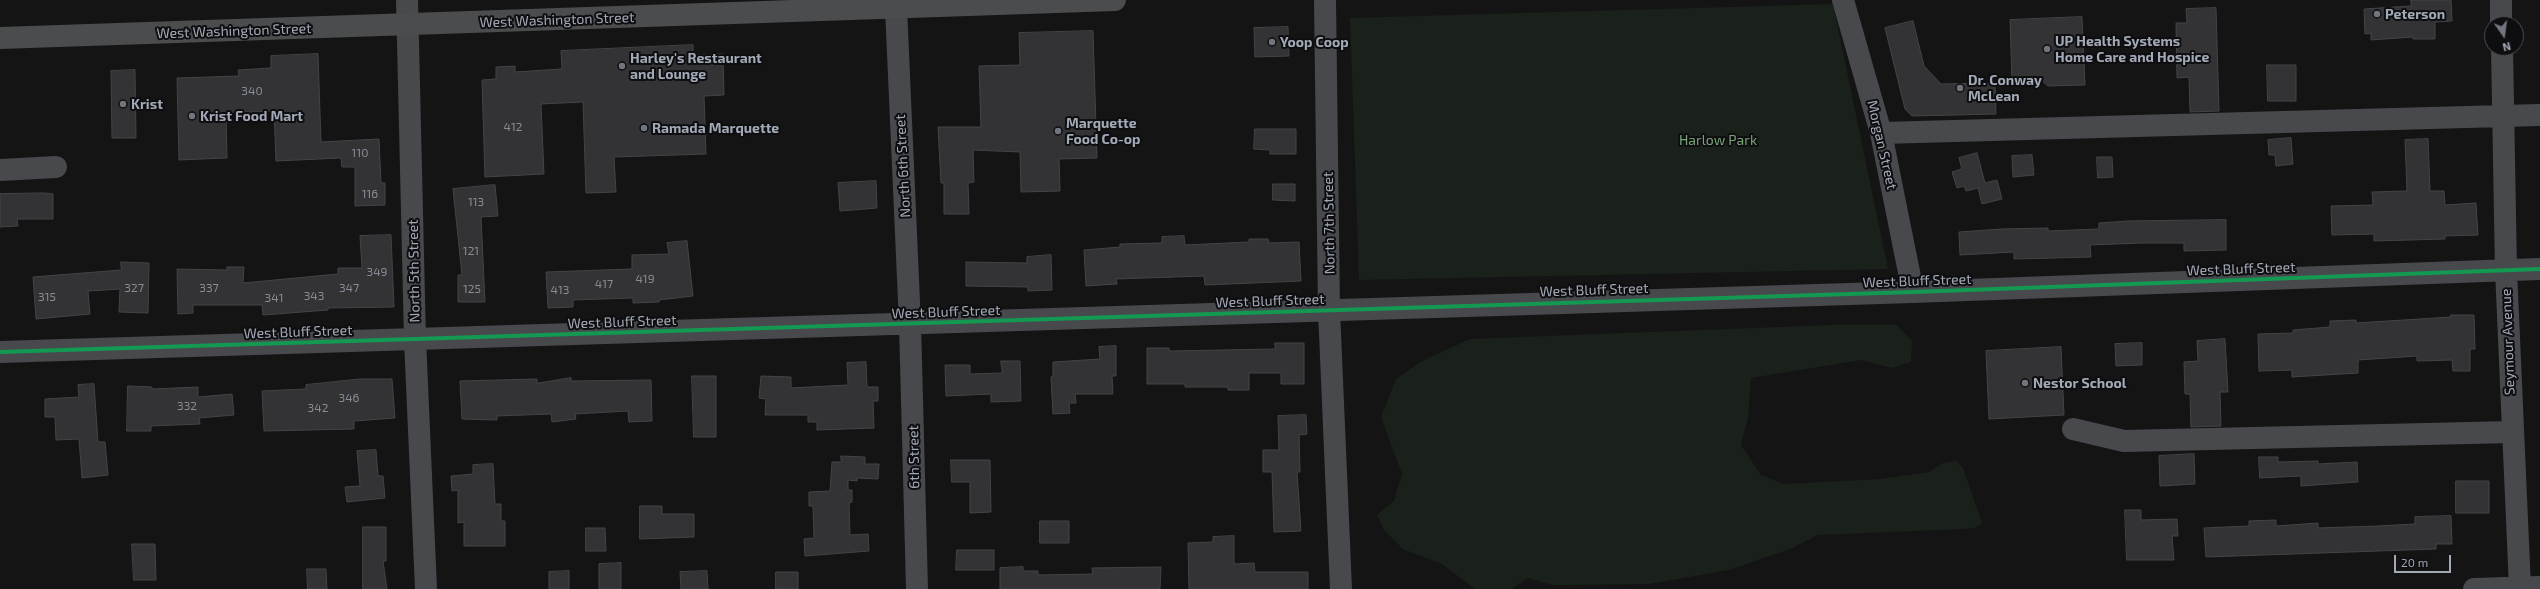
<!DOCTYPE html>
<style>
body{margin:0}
#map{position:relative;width:2540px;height:589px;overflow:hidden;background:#141414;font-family:"Exo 2",sans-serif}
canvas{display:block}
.north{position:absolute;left:2484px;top:16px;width:40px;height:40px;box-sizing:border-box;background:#0e0e10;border:1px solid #4a4c53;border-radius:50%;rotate:166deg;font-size:11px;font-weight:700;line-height:16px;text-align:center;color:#a3aab7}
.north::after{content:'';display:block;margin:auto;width:14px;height:18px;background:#71767e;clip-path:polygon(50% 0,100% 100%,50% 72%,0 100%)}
.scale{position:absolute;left:2394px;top:555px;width:57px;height:18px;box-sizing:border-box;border:2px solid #a3aab7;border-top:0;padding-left:5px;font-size:12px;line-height:14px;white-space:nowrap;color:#a3aab7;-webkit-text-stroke:3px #0e0e10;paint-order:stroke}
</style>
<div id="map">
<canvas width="2540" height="589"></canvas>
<div class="north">N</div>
<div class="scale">20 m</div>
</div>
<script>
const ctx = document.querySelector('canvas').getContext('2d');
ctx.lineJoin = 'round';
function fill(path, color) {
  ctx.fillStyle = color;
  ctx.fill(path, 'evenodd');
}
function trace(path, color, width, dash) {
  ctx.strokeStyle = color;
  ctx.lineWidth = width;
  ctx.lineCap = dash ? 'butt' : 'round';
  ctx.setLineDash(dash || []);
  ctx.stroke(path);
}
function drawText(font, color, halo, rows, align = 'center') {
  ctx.font = font + ' "Exo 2",sans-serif';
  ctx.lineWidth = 4;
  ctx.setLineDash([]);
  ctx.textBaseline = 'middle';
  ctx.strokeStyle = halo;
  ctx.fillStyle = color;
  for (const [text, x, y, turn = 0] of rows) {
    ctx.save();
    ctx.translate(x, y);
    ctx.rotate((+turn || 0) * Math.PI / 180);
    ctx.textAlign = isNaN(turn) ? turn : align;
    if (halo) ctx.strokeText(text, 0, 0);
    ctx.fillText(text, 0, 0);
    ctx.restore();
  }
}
const green = new Path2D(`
 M1833,4L1888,269L1359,280L1350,18Z
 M1831,325H1897L1912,341L1911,362L1892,368L1861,360L1751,378L1748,417L1741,445L1761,475L1784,484L1881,479L1929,472L1943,463L1957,461L1963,468L1982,523L1974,528L1963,529L1818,535L1790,549L1729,570L1649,584L1553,585L1528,578L1512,589H1475L1442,564L1403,549L1384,530L1377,515L1394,501L1402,474L1381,417L1396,379L1422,361L1470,339Z`);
const building = new Path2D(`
 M2411,0H2451L2452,21L2435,22V39H2413V37L2371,40V33L2365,34L2364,9L2411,6Z
 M2216,8L2219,111L2190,112L2189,77L2177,78L2176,23H2187L2186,9Z
 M2082,17L2085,85L2048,86L2040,79L2012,80L2010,20Z
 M1913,21L1924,66L1941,84L1995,83L1996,114L1912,116L1905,109L1885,28Z
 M1288,27L1289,56L1255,57L1254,28Z
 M1093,31L1097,158L1059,159L1060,191L1021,192L1020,152L973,150L974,182L968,183L969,214H944V183H941L938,127H981L979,66L1020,65L1019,33Z
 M693,45V55L723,54L724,95L704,96L706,154L614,157L616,192L586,193L583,102L541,104L544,174L485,177L482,80L496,79V67L515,66V72L562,69L561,51Z
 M318,54L321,142L379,139L381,183H385V205L355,206V167H342L341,158L276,161L274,111L226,113L227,158L179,160L177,78L239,76L238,70L271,68V56Z
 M2267,65H2296V101H2268Z
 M135,70L136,138H112L111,71Z
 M1255,129H1296V154H1270V150L1254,149Z
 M2291,138L2293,164L2276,166L2275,155H2269L2268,140Z
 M2428,139L2430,191H2444L2445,205L2476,203L2478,235L2445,236V239L2374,241V234L2332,235L2331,206L2373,205L2372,192L2407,191L2405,140Z
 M1977,153L1985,183L1997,180L2002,199L1982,204L1978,188L1966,191L1964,186L1957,188L1952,172L1962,169L1959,158Z
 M2032,155L2034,175L2013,177L2012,156Z
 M2097,157H2112L2113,177L2098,178Z
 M876,181L877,208L840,211L838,183Z
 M1273,184H1295V201L1273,200Z
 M495,185L498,216L481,217L485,302H458V275H462L453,189Z
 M45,193L53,194V219H17L18,226L0,227V194Z
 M2226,220V250L2184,251V243H2140L2090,245L2091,257L2014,259V252L1960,255L1959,232L2002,229L2048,228V231L2099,229V223L2128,221Z
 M391,235L394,307L328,308V310L263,315L262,305H193V313L178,314L177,269L227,270V267H244L243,283L338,274V268H362L360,236Z
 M1184,236L1185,245L1249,242V239H1268L1269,243L1299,242L1301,281L1205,285L1204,276L1116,279L1117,284L1086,286L1084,250L1120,247V244L1162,243V237Z
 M687,241L693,296L659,300V302L633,303V298L573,300V307L548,308L546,272L632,269V255L669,254L667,243Z
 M1051,255L1052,290L1028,291V287L966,286V262L1027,263V257Z
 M121,262L149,263L148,313L119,312L120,289L88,291L90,314L36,319L33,277L121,270Z
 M2451,315H2474L2475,349H2470V371H2453L2452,360L2417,361V356L2358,360V373L2292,377V370L2259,371L2258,334L2293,333V330L2330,327V321L2356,320V323L2451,317Z
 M2225,339L2228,392H2220L2221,426L2191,427L2190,394H2185L2184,362L2198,361L2197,341Z
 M1275,343H1304V384H1281V373H1249V390H1228V387H1185V384H1147V348H1169V351L1275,349Z
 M2142,343V365L2116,366L2115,344Z
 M1116,346V376H1112L1113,394H1075L1076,403H1069L1070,413L1053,414L1051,377H1053V362L1100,359L1099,347Z
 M2061,347L2064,415L1989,419L1986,351Z
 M1001,361H1020L1021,401L991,402V394L946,396L945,365H970V374L1002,373Z
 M866,362L867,387H878V401H873L874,428L817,430V422H808V415H765L766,399L759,398L761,376L791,377V388L848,385L847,363Z
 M692,376H716V437H694Z
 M571,378V381L651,380L652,421L629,422L628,411L575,414L576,419L552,422L551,414L497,416V420L462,419L460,381L537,379V383Z
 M360,379H392L395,418L354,421V429L264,431L262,391L306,389V385Z
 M94,384L98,442H105L108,475L82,478L79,439L56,440L55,417H45V399L79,397L78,385Z
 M128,386L152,387V389L198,387V397L232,394L234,415L199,418L200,424L151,426V431H127Z
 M1306,415L1307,434L1299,435L1300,472H1297L1301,531L1274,532L1272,472H1263V450H1279L1278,416Z
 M376,450L378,476H383L385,498L347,502L345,487L360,486L357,451Z
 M2194,454L2195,484L2160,486L2159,456Z
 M841,456L865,457V464H879L878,479L857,478V481L848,480V490H852V502L849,503L850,535L868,534L869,551L805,556L804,539L814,538L813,506H809V492L830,491L832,462H841Z
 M2259,457H2278V462L2318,461V464L2357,462L2358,482L2301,486V476L2260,478Z
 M951,460H990L991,512L970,513V482H952Z
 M493,464L495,504H501V521H505V546H464V522L458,523V490L452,491L451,476L473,474V465Z
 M2456,481H2489V513H2456Z
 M640,506H662V514H694V537L640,539Z
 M2125,510H2141V520L2177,519L2178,536H2172L2174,560H2127Z
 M2451,516L2452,544H2436V549L2206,557L2204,528L2249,526V521L2276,520V526L2318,523V528L2377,526L2415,524V517Z
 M1040,521H1069V543H1040Z
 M363,527H386V561H383L387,589H363Z
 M586,528H605L606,551H586Z
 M1234,536V564L1254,563L1255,572H1308V589H1189L1188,543L1213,542V537Z
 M132,544H155L156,580H134Z
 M957,550H994V570H956Z
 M621,563V589H599V564Z
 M1023,567V571H1038V575L1093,574L1092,568L1161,567L1160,589H1000V568Z
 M307,569H326L327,589H308Z
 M569,571V589H549V572Z
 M707,571L708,589H681L680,572Z
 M776,572H798V589H776Z`);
const minor = new Path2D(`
 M407,0L415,339L426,589
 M1325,0L1329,310L1341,589
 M1843,0L1881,133L1913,292
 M2501,0V24
 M896,8L910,324L917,589
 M2502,48L2506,270L2520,588
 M1881,133L2540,115
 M0,170L56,167
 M0,352L1913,292L2540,269
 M2073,429L2124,441L2512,432
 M2474,589L2540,587`);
const major = new Path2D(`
 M0,38L1115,0`);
const cycleway = new Path2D(`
 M0,352L1913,292L2540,269`);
const markers = [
 [2377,14,4,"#71767e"],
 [1272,42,4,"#71767e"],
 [2047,49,4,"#71767e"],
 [622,66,4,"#71767e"],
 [1960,88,4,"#71767e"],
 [123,104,4,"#71767e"],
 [192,116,4,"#71767e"],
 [644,128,4,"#71767e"],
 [1058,131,4,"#71767e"],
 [2025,383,4,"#71767e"]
];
const numberNames = [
 ["340",252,91],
 ["412",513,127],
 ["110",360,153],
 ["116",370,194],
 ["113",476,202],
 ["121",471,251],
 ["349",377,272],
 ["419",645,279],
 ["417",604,284],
 ["327",134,288],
 ["337",209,288],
 ["347",349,288],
 ["125",472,289],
 ["413",560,290],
 ["343",314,296],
 ["315",47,297],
 ["341",274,298],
 ["346",349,398],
 ["332",187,406],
 ["342",318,408]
];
const poiNames = [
 ["Peterson",2385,14],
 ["UP Health Systems",2055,41],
 ["Home Care and Hospice",2055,57],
 ["Yoop Coop",1280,42],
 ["Harley's Restaurant",630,58],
 ["and Lounge",630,74],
 ["Dr. Conway",1968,80],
 ["McLean",1968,96],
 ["Krist",131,104],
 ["Krist Food Mart",200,116],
 ["Marquette",1066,123],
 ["Food Co-op",1066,139],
 ["Ramada Marquette",652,128],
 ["Nestor School",2033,383]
];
const streetNames = [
 ["West Washington Street",557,20,-2],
 ["West Washington Street",234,31,-2],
 ["Morgan Street",1882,145,77],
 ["North 6th Street",903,166,-93],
 ["North 7th Street",1329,223,-91],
 ["West Bluff Street",2241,269,-2],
 ["North 5th Street",414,271,-91],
 ["West Bluff Street",1917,281,-2],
 ["West Bluff Street",1594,290,-2],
 ["West Bluff Street",1270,301,-2],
 ["West Bluff Street",946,312,-2],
 ["West Bluff Street",622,322,-2],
 ["West Bluff Street",298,332,-2],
 ["Seymour Avenue",2508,342,-92],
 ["6th Street",914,457,-91]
];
const parkNames = [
 ["Harlow Park",1718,140]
];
fill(green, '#1a211a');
fill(building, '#333335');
trace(building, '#424448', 1);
trace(minor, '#47494d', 22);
trace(major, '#4a4c4e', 22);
trace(cycleway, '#139951', 4);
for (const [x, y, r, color] of markers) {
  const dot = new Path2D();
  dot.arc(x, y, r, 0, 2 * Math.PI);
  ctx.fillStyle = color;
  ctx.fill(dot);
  trace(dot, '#0e0e10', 1.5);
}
drawText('12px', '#878c96', null, numberNames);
drawText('bold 14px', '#a3aab7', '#0e0e10', poiNames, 'left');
drawText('14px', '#a3aab7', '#0e0e10', streetNames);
drawText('14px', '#78a478', '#0e0e10', parkNames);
</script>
